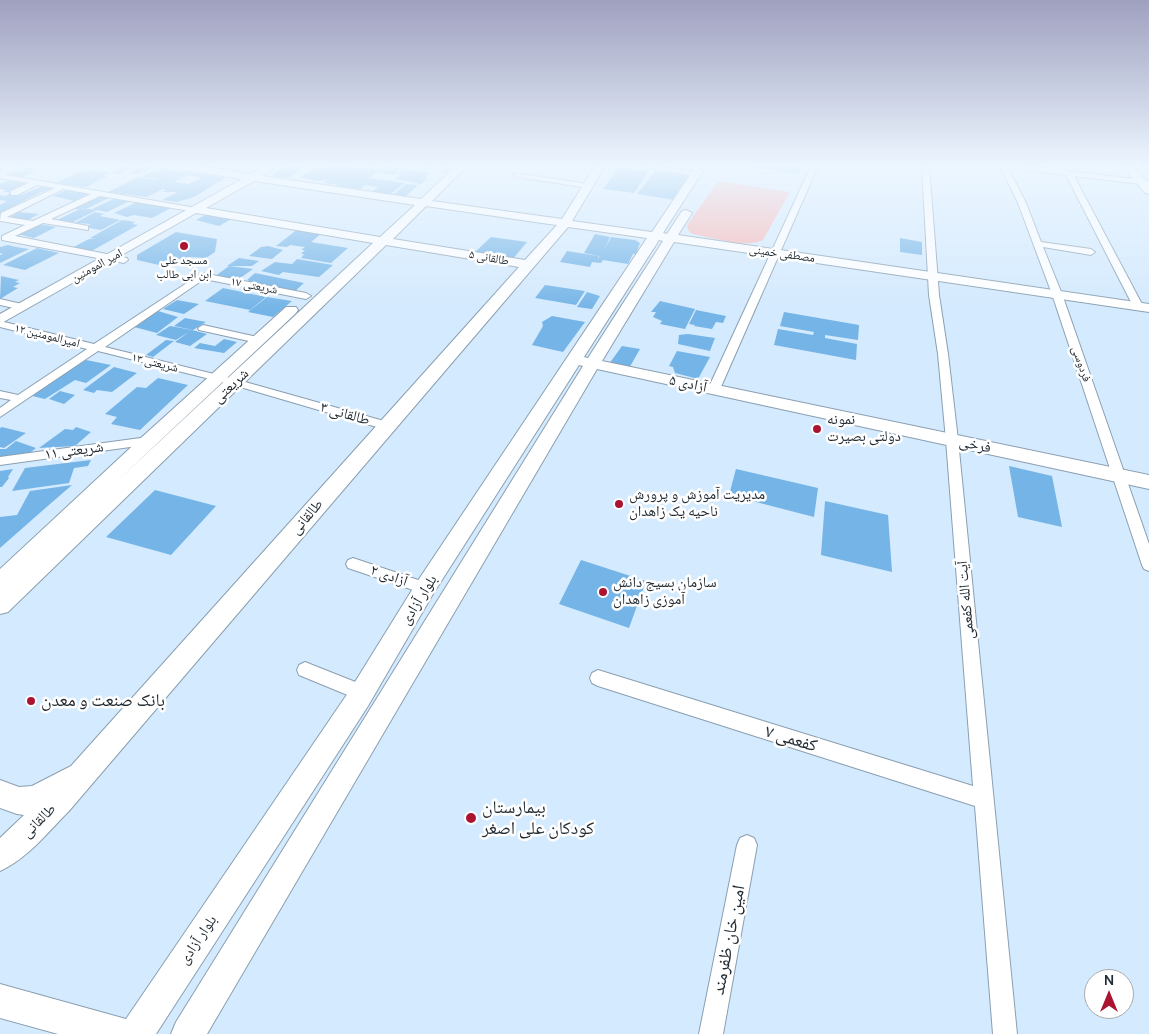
<!DOCTYPE html>
<meta charset="utf-8">
<style>
body{margin:0}
#map{position:relative;width:1149px;height:1034px;overflow:hidden;background:#d4eafe;font-family:Manrope,sans-serif}
canvas{display:block}
.north{position:absolute;left:1084px;top:969px;width:50px;height:50px;box-sizing:border-box;background:#fff;border:1px solid #a7abad;border-radius:50%;rotate:0deg;font-size:14px;font-weight:700;line-height:20px;text-align:center;color:#232c33}
.north::after{content:'';display:block;margin:auto;width:18px;height:22px;background:#aa1430;clip-path:polygon(50% 0,100% 100%,50% 72%,0 100%)}
</style>
<div id="map">
<canvas width="1149" height="1034"></canvas>
<div class="north">N</div>
</div>
<script>
const ctx = document.querySelector('canvas').getContext('2d');
ctx.lineJoin = 'round';
function fill(path, color) {
  ctx.fillStyle = color;
  ctx.fill(path, 'evenodd');
}
function trace(path, color, width, dash) {
  ctx.strokeStyle = color;
  ctx.lineWidth = width;
  ctx.lineCap = dash ? 'butt' : 'round';
  ctx.setLineDash(dash || []);
  ctx.stroke(path);
}
function drawText(font, color, halo, rows, align = 'center') {
  ctx.font = font + ' Manrope,"Noto Naskh Arabic",sans-serif';
  ctx.lineWidth = 5;
  ctx.setLineDash([]);
  ctx.textBaseline = 'middle';
  ctx.strokeStyle = halo;
  ctx.fillStyle = color;
  for (const [text, x, y, turn = 0] of rows) {
    ctx.save();
    ctx.translate(x, y);
    ctx.rotate((+turn || 0) * Math.PI / 180);
    ctx.textAlign = isNaN(turn) ? turn : align;
    if (halo) ctx.strokeText(text, 0, 0);
    ctx.fillText(text, 0, 0);
    ctx.restore();
  }
}
const green = new Path2D(`
 M718,181L790,192L763,240C746,249 712,237 692,234L688,230L687,225Z`);
const building = new Path2D(`
 M124,166H135L120,174L111,173Z
 M141,166H156L139,174L128,173Z
 M285,166H306L287,178L273,176V174Z
 M332,166L368,168L378,166L373,169L378,170L384,166L403,169L393,175L377,172L369,178L405,183L389,195L370,193L378,187L365,185L361,189L339,186L335,184L323,183L327,180L317,181L300,177L315,168L327,169Z
 M745,166H802L798,174Z
 M27,167L39,169L23,177L9,175Z
 M158,168L208,175L225,178L194,197L177,202L162,200L178,192H162L166,190L163,189L147,197L108,192L138,177L156,180L157,179L142,177ZM187,175L202,178L188,184L174,182Z
 M618,168L649,171L634,193L603,189Z
 M85,169L110,172L103,176H108L86,187L56,183Z
 M403,169L430,172L425,178H428L421,184L395,179L401,175H397Z
 M655,171L693,175L675,200L637,194Z
 M9,180L22,182L34,183L14,193L3,192L6,190L0,189V184Z
 M406,184L418,185L405,197L393,195Z
 M40,187L54,188L39,193L0,213V205L7,201L0,200V195L5,196L10,193L21,195Z
 M68,189L98,194L79,202L53,196Z
 M98,195L111,197L88,208L67,210L75,206L82,207L77,205Z
 M116,198L132,200L107,212L92,209Z
 M139,201L171,208L152,218L134,215L127,217L114,213Z
 M82,208L97,210L69,224L55,221Z
 M19,212L39,214L28,220L9,218Z
 M95,212L104,214L100,216L120,220L101,230L84,227L91,224L75,223Z
 M207,214L235,217L219,226L196,220Z
 M122,220L135,222L132,224L138,225L88,253L70,249L89,239H95L90,238Z
 M39,224L56,227L34,238L17,234Z
 M299,228L321,234L311,242L348,248L331,263L301,258L304,254H301L305,250H301L305,247L290,245L287,247L276,246Z
 M176,232L217,239L215,252L206,258L190,257L165,261L159,265L137,260V255Z
 M595,234L610,237L604,250L611,237L635,240L640,243L636,254H633L628,264L603,260L601,263L592,262L590,267L560,262L567,251L598,256V259L599,256L584,253Z
 M491,237L527,242L512,260L474,253Z
 M900,238L922,242V255L900,252Z
 M8,245L16,247L29,249L0,263V255L3,254L0,253V247Z
 M268,246L283,250L272,259L249,256L261,247Z
 M37,248L59,253L25,270L3,265Z
 M239,258L259,261L252,266H227Z
 M297,259L333,265L319,277L283,272L279,275L261,271L275,262L292,264Z
 M229,266L253,269L236,281L214,277Z
 M255,273L304,283L293,293L245,283L249,280H247Z
 M1,276L19,280L15,282L20,283L13,287L18,288L0,299Z
 M545,285L585,291L576,305L535,298Z
 M223,288L266,297L250,310L205,301Z
 M587,292L600,296L592,309L577,307Z
 M267,297L292,301L273,317L248,312Z
 M177,300L199,304L184,314L163,309Z
 M660,301L695,309L685,329L660,324L662,321L653,317L656,312H651Z
 M696,310L726,316L723,323L716,322L712,329L694,326L695,325L689,324Z
 M158,311L178,317L157,333L134,327Z
 M784,312L859,325L858,340L825,335V338L857,344L856,360L774,345L778,329L813,335L814,332L780,326Z
 M552,316L585,322L563,352L532,345L543,326L542,322Z
 M185,318L206,322L193,330L174,326Z
 M170,326L192,330L207,334L190,346L175,342L189,332L176,340L156,335Z
 M688,334L715,338L710,351L678,344L679,335Z
 M224,339L237,342L224,353L194,348L200,343L215,346Z
 M166,340L174,341L153,357L146,355Z
 M622,346L640,349L628,370L609,364Z
 M677,351L710,357L698,379L675,373L673,367L669,366Z
 M86,360L111,365L86,383L75,380L45,399L28,395Z
 M114,367L137,373L112,392L97,390L94,393L83,390Z
 M158,378L188,385L140,430L111,424L117,417L105,414L137,387L146,388Z
 M60,391L75,395L64,404L49,399Z
 M2,427L26,433L4,448L0,447V428Z
 M76,427L91,432L75,446L39,448L65,429L73,430Z
 M16,441L36,448L26,456L0,459V449H6Z
 M91,460L88,466L74,468L69,483L12,491L25,468Z
 M1009,466L1052,476L1062,527L1018,517Z
 M13,469L8,477L9,478L2,487H0V471Z
 M736,469L818,488L814,517L729,495Z
 M72,485L42,511L36,512L42,511L0,548V517L17,515L30,491Z
 M155,490L216,506L171,555L106,537Z
 M825,501L888,515L892,572L821,555Z
 M581,560L646,581L629,628L559,604Z`);
const street = new Path2D(`
 M421,166H441L448,169L444,171Z
 M639,166H659L700,174L696,176Z
 M811,166H818L720,389L718,391H710L708,389Z
 M922,166H929L939,295L948,354L958,440L1017,1034H993L975,806L598,686L592,683L590,678L592,673L598,670L973,786L946,440L938,354L929,295Z
 M1000,166H1028L1149,181V185L1074,176L1143,306L1138,309L1133,306L1066,175L1008,168L1026,203L1041,242L1091,249L1095,252L1091,255L1043,247L1062,294L1149,544V571L1144,569L1142,565L1052,294L1018,203Z
 M515,173L588,184L592,186L588,188L518,177L514,175Z
 M0,174L196,208L200,210L196,212L100,196L51,219L88,226V230L43,223L15,236L127,258L128,260L124,263L2,240V236L25,225L0,221L1,213L55,188L37,185L17,195H11V191L29,183L0,178ZM63,189L91,194L33,221L7,217Z
 M202,273L306,293L311,296L306,299L204,279L105,347L238,380L391,423L393,426L391,429L387,430L230,384L98,351L0,417V408L11,400L0,398V391L18,395L87,349L0,327V321L94,344Z
 M0,299L26,305L28,307L23,310L0,305Z
 M203,325L262,338L263,340L258,343L199,330L198,328Z
 M148,437L154,441L152,444L0,465V457Z
 M353,558L430,584L433,588L430,592L425,594L348,568L346,564L348,560Z
 M305,662L368,687L371,693L368,699L362,701L299,675L297,670L299,665Z
 M747,835L754,838L757,845L723,1034H699L737,845L740,838Z`);
const secondary = new Path2D(`
 M8,166H22L0,177V170Z
 M173,166H201L250,174L264,166H277L262,176L421,199L456,166H467L432,201L562,219L595,166H605L572,221L652,232L696,166H706L663,233L667,234L682,211L686,210L692,213L678,235L1149,304V312L674,242L602,361L1149,475V489L597,369L207,1034H171L176,1022L583,366L579,365L433,594L368,706L156,1034H58L0,1018V984L126,1019L350,690L417,582L647,238L568,227L69,811C48,832 27,859 0,871V838L24,815L17,814L0,808V780L19,787L32,786L71,766L519,267L386,245L8,612L0,614V569L142,437L286,307H296L298,310L296,313L115,483L373,243L196,213L0,324V314L242,179L178,169ZM254,181L415,205L380,237L206,208ZM426,206L542,223L557,225L525,260L393,239ZM659,240L663,241L588,358L584,357Z
 M1122,166H1133L1149,184V194L1145,193Z`);
const markers = [
 [184,246,5,"#aa1430"],
 [817,429,5,"#aa1430"],
 [619,504,5,"#aa1430"],
 [603,592,5,"#aa1430"],
 [31,701,5,"#aa1430"],
 [471,818,6,"#aa1430"]
];
const farStreetnames = [
 ["مصطفی خمینی",782,254,8],
 ["طالقانی ۵",489,258,10],
 ["امیر المومنین",97,266,-29],
 ["شریعتی ۱۷",254,286,11],
 ["امیرالمومنین ۱۲",47,336,14],
 ["شریعتی ۱۳",155,363,14],
 ["فردوسی",1081,364,71]
];
const farPoinames = [
 ["مسجد علی",184,261],
 ["ابن ابی طالب",184,275]
];
const streetNames = [
 ["آزادی ۵",688,384,12],
 ["شریعتی",231,386,-43],
 ["طالقانی ۳",345,414,16],
 ["فرخی",975,445,12],
 ["شریعتی ۱۱",74,451,-8],
 ["طالقانی",307,517,-49],
 ["آزادی ۲",389,576,19],
 ["بلوار آزادی",419,600,-58],
 ["آیت الله کفعمی",966,600,-95],
 ["طالقانی",39,821,-45],
 ["بلوار آزادی",198,940,-56]
];
const poiNames = [
 ["نمونه",827,420],
 ["دولتی بصیرت",827,437],
 ["مدیریت آموزش و پرورش",629,495],
 ["ناحیه یک زاهدان",629,512],
 ["سازمان بسیج دانش",613,583],
 ["آموزی زاهدان",613,600]
];
const nearPoinames = [
 ["بانک صنعت و معدن",41,701],
 ["بیمارستان",482,808],
 ["کودکان علی اصغر",482,829]
];
const nearStreetnames = [
 ["کفعمی ۷",791,739,17],
 ["امین خان ظفرمند",729,940,-79]
];
fill(green, '#f7b4b3');
fill(building, '#74b4e7');
trace(street, '#8a9fb1', 2);
trace(secondary, '#8a9fb1', 2);
fill(street, '#fff');
fill(secondary, '#fff');
const sky = ctx.createLinearGradient(0, 0, 0, 311);
sky.addColorStop(0, '#9fa0bf');
sky.addColorStop(0.53, '#ecf6ff');
sky.addColorStop(1, '#ecf6ff00');
ctx.fillStyle = sky;
ctx.fillRect(0, 0, 1149, 311);
for (const [x, y, r, color] of markers) {
  const dot = new Path2D();
  dot.arc(x, y, r, 0, 2 * Math.PI);
  ctx.fillStyle = color;
  ctx.fill(dot);
  trace(dot, '#fff', 2);
}
drawText('12px', '#232c33', '#fff', farStreetnames);
drawText('12px', '#232c33', '#fff', farPoinames);
drawText('15px', '#232c33', '#fff', streetNames);
drawText('15px', '#232c33', '#fff', poiNames, 'left');
drawText('18px', '#232c33', '#fff', nearPoinames, 'left');
drawText('18px', '#232c33', '#fff', nearStreetnames);
</script>
